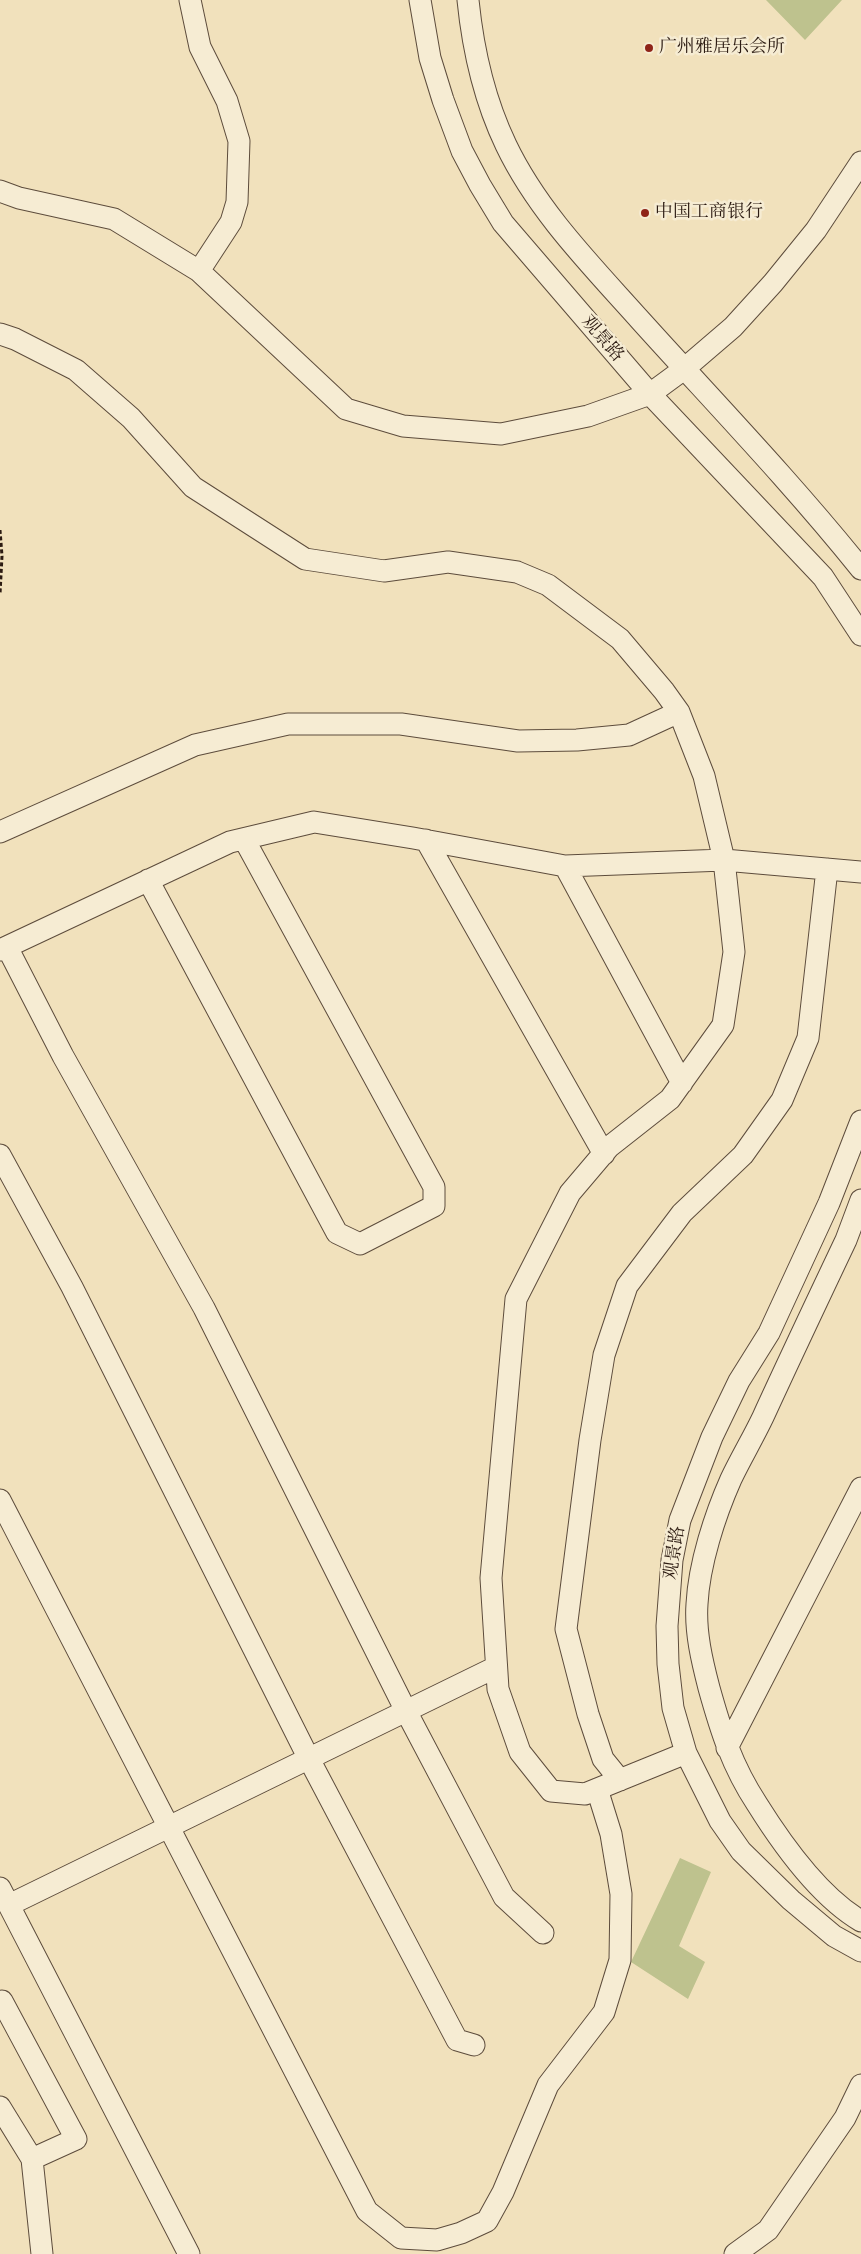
<!DOCTYPE html>
<meta charset="utf-8">
<style>
body{margin:0}
canvas{display:block;background:#f1e1bc}
</style>
<canvas width="861" height="2254"></canvas>
<script>
const ctx = document.querySelector('canvas').getContext('2d');
ctx.lineJoin = 'round';
function fill(path, color) {
  ctx.fillStyle = color;
  ctx.fill(path, 'evenodd');
}
function trace(path, color, width, dash) {
  ctx.strokeStyle = color;
  ctx.lineWidth = width;
  ctx.lineCap = dash ? 'butt' : 'round';
  ctx.setLineDash(dash || []);
  ctx.stroke(path);
}
function drawText(font, color, halo, rows, align = 'center') {
  ctx.font = font + ' "IM FELL Great Primer","Noto Serif SC",serif';
  ctx.lineWidth = 5;
  ctx.setLineDash([]);
  ctx.textBaseline = 'middle';
  ctx.strokeStyle = halo;
  ctx.fillStyle = color;
  for (const [text, x, y, turn = 0] of rows) {
    ctx.save();
    ctx.translate(x, y);
    ctx.rotate((+turn || 0) * Math.PI / 180);
    ctx.textAlign = isNaN(turn) ? turn : align;
    if (halo) ctx.strokeText(text, 0, 0);
    ctx.fillText(text, 0, 0);
    ctx.restore();
  }
}
const green = new Path2D(`
 M766,0H842L805,40Z
 M680,1858L711,1872L679,1946L705,1962L688,1999L631,1962Z`);
const path = new Path2D(`
 M0,530L2,556L0,594`);
const minor = new Path2D(`
 M190,0L200,47L227,101L239,141L237,202L231,222L199,271
 M420,0L430,58L443,100L462,151L480,185L503,223L650,394L823,577L861,635
 M468,0C473,50 484,99 506,145C538,212 592,266 641,321C715,403 792,483 861,569
 M0,191L19,198L114,219L199,271L346,409L403,426L501,434L588,416L650,394L684,369L733,327L773,283L816,230L861,162
 M0,334L15,339L76,370L131,418L193,487L305,559L384,571L448,562L517,572L548,585L620,639L664,691L679,712L704,776L724,860L734,952L723,1025L670,1099L609,1147L570,1193L516,1299L491,1578L498,1689L520,1752L551,1791L585,1794L686,1753
 M0,832L195,745L288,724H401L518,741L577,740L629,735L679,712
 M426,840L604,1154
 M565,866L682,1083
 M148,880L337,1233L360,1244L434,1206V1187L244,839
 M7,947L63,1056L204,1308L406,1711L504,1897L543,1933
 M0,950L230,842L314,822L413,838L565,866L724,860L861,872
 M861,1121L829,1203L769,1333L739,1381L712,1437L680,1520L672,1560L667,1626L668,1664L673,1708L686,1753L720,1821L741,1851L791,1900L834,1936L861,1951
 M0,1155L72,1287L309,1759L457,2040L474,2045
 M861,1200L846,1240C818,1299 790,1358 763,1417C753,1438 741,1458 731,1479C715,1515 699,1564 697,1604C695,1632 702,1661 709,1688C721,1731 732,1766 757,1804C782,1844 820,1897 861,1921
 M0,1500L367,2211L401,2238L437,2240L461,2233L487,2221L503,2192L548,2085L604,2012L620,1960L621,1894L611,1834L597,1789
 M727,1748L861,1488
 M620,1780L603,1759L588,1714L566,1629L590,1440L604,1355L627,1286L682,1213L743,1155L782,1100L808,1038L827,869
 M0,1888L189,2254
 M9,1905L496,1667
 M0,2002L2,2001L76,2139L32,2159
 M0,2107L32,2159L42,2254
 M735,2254L768,2230L845,2118L861,2085`);
const markers = [
 [649,48,5,"#8f2418"],
 [645,213,5,"#8f2418"]
];
const poiNames = [
 ["广州雅居乐会所",659,48],
 ["中国工商银行",655,213]
];
const streetNames = [
 ["观景路",602,339,49],
 ["观景路",675,1553,-81]
];
fill(green, '#bec28e');
trace(minor, '#5d4c3c', 23);
trace(path, '#2c1b12', 3, [4, 2.5]);
trace(minor, '#f6ecd3', 21);
for (const [x, y, r, color] of markers) {
  const dot = new Path2D();
  dot.arc(x, y, r, 0, 2 * Math.PI);
  ctx.fillStyle = color;
  ctx.fill(dot);
  trace(dot, '#f6ecd3', 2);
}
drawText('18px', '#2c1b12', '#f6ecd3', poiNames, 'left');
drawText('18px', '#2c1b12', '#f6ecd3', streetNames);
</script>
